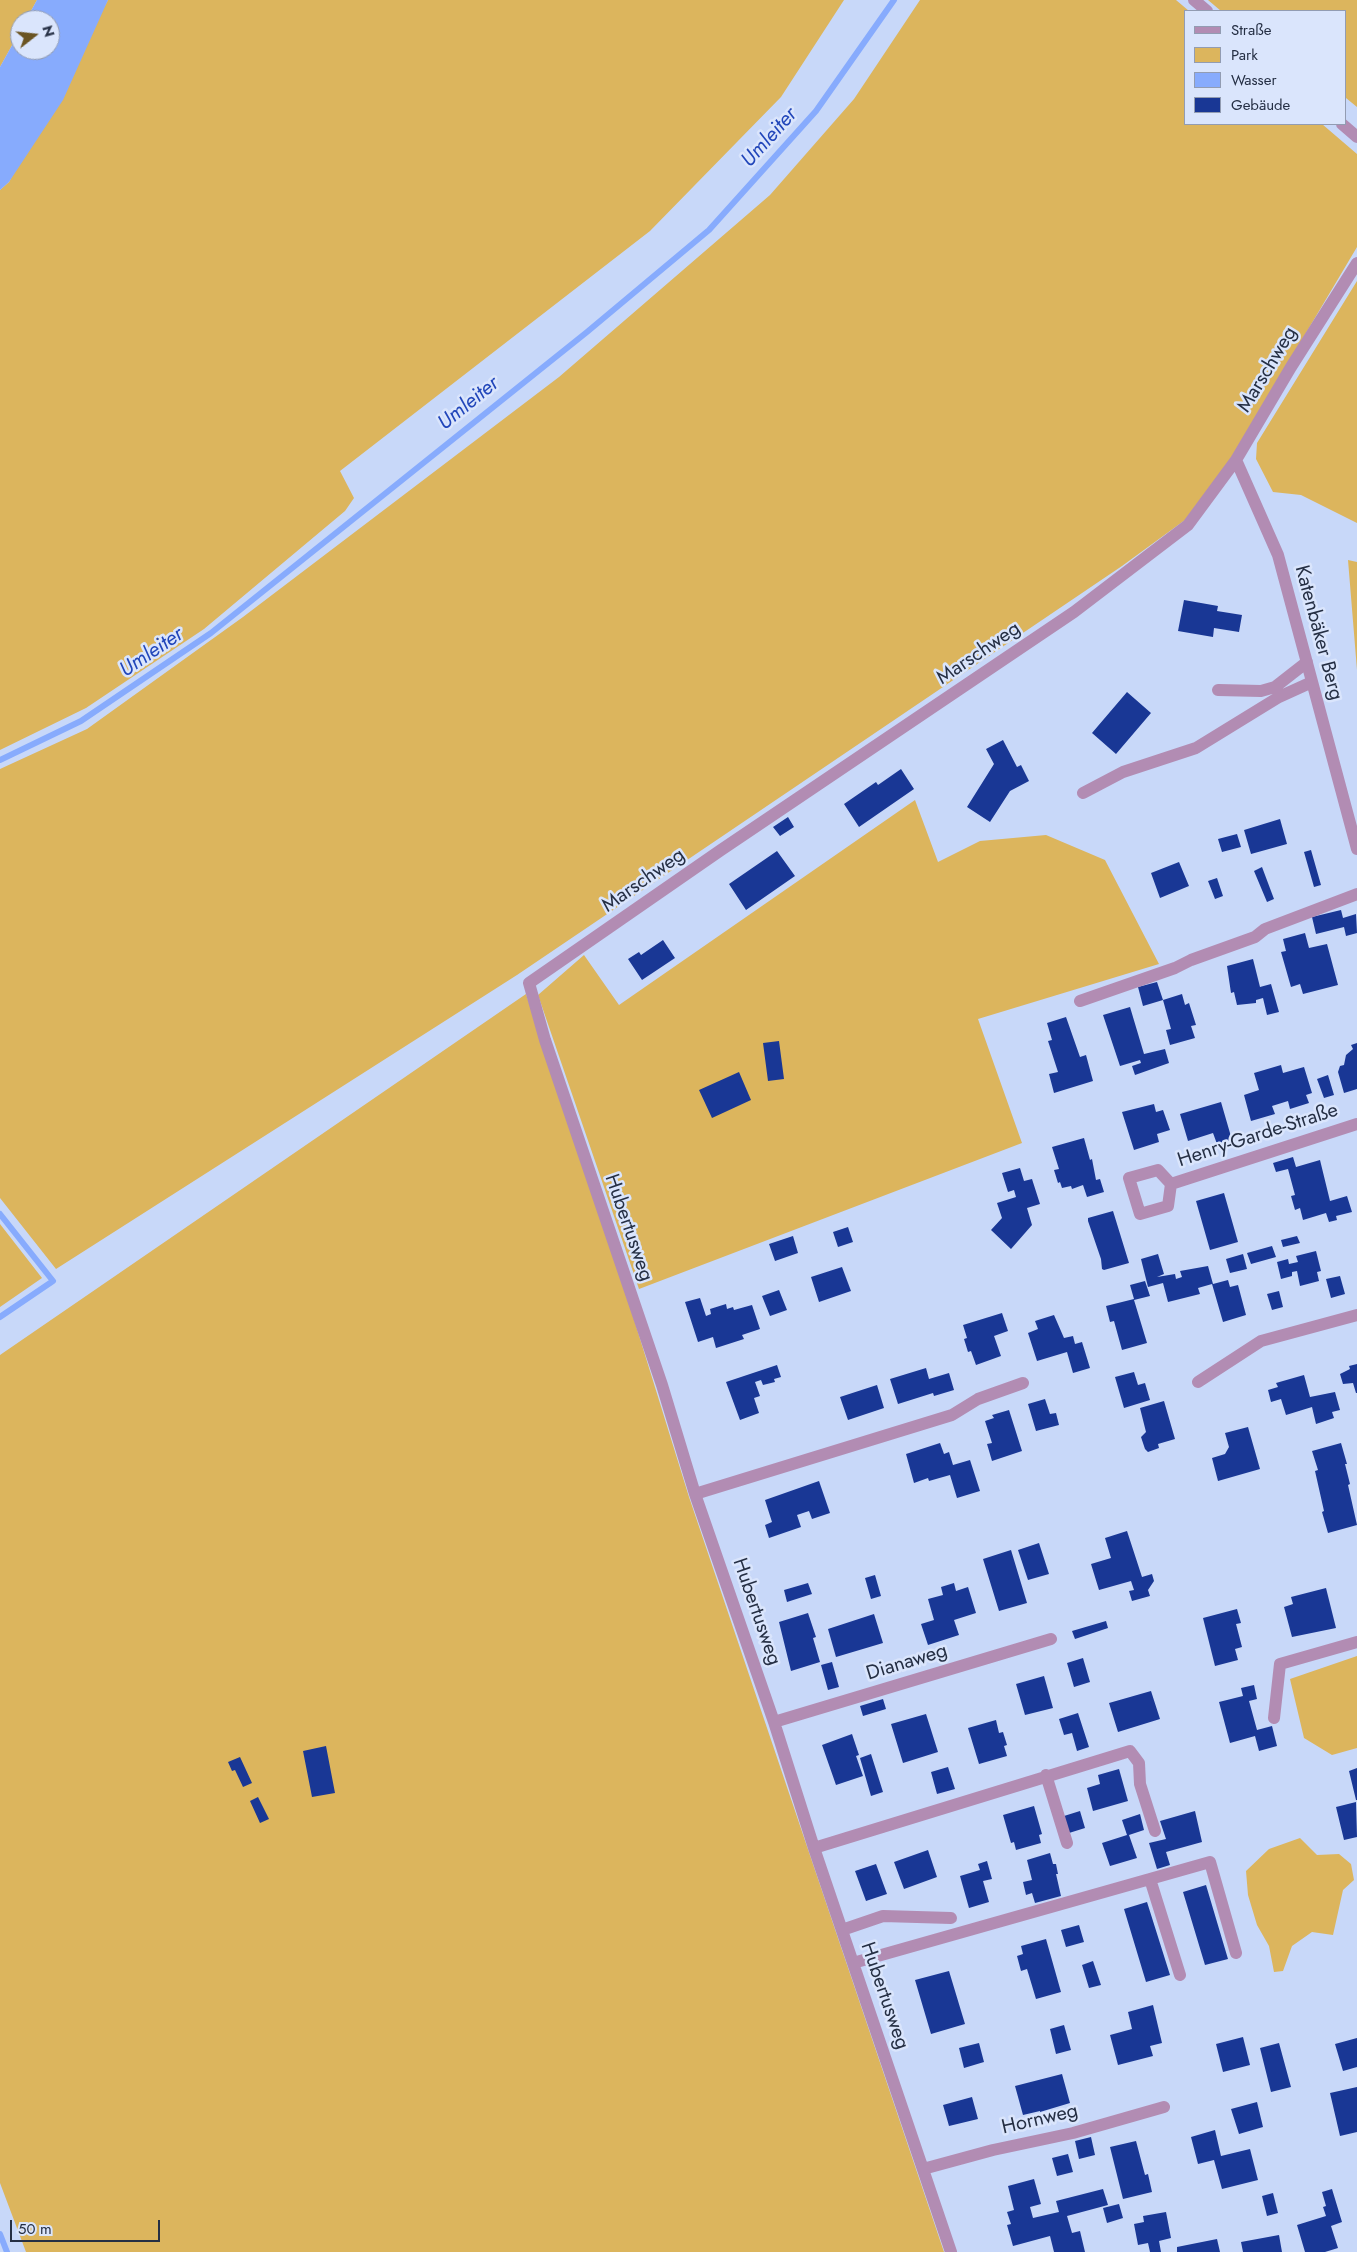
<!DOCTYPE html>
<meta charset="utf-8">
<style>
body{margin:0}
#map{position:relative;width:1357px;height:2252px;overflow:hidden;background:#c8d8f9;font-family:Jost,sans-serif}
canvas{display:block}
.legend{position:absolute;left:1184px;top:10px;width:162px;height:115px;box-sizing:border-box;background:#dae5fc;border:1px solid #929cb2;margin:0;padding:6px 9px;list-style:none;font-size:15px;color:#252f44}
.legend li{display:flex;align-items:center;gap:10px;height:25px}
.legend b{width:25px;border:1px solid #929cb2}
.north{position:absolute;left:10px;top:10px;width:50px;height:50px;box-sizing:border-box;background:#dae5fc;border:1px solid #929cb2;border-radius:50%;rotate:74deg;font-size:14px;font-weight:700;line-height:20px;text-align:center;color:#252f44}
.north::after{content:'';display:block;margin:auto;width:18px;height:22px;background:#6a5423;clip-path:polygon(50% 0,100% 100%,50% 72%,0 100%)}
.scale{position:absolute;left:10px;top:2220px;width:150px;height:22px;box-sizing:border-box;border:2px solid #252f44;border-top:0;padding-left:6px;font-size:15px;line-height:18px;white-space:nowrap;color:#252f44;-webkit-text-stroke:4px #dae5fc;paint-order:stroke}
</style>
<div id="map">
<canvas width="1357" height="2252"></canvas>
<ul class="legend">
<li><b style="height:6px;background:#b28cb3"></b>Straße</li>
<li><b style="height:14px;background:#dcb55d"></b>Park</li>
<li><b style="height:14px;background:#87abfd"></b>Wasser</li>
<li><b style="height:14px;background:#193795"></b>Gebäude</li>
</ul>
<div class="north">N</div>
<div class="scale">50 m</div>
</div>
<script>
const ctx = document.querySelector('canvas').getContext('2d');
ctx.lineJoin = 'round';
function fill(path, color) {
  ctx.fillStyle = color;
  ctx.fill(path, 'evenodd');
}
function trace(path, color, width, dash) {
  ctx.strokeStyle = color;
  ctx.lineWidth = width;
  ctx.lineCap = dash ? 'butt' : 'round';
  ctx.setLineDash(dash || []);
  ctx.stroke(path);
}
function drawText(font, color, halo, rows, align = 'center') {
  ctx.font = font + ' Jost,sans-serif';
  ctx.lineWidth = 5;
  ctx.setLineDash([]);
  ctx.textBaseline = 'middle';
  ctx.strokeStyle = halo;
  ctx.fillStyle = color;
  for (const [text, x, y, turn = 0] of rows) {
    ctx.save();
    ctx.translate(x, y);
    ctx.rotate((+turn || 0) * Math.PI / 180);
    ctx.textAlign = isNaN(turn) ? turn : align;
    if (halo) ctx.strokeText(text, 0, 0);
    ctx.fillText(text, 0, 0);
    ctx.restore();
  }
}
const green = new Path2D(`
 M0,0H37L26,20H20V31L0,67Z
 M108,0H844L781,97L650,231L340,471L354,498L345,511L204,629L86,708L0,750V190L9,182Z
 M920,0H1176L1189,11H1186V124H1322L1357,154V247L1233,456L1185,520L1122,566L517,975L56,1269L0,1198V769L87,729L243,617L559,377L770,195L854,99Z
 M1208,0H1357V107L1346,98V11H1221Z
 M1357,281V523L1301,495L1273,492L1256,459L1257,443Z
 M1348,560L1357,562V670Z
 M915,800L938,862L980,841L1046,835L1105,860L1159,964L978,1019L1022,1143L639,1289L538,995L584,955L619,1005Z
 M526,994L628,1300L689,1497L944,2252H26L0,2183V1355Z
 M0,1224L42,1278L0,1307Z
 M1357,1656V1748L1332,1755L1304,1738L1290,1679Z
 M1300,1838L1317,1855L1339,1854L1351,1864L1354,1880L1343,1890L1333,1935L1312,1932L1292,1946L1283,1971L1274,1972L1269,1946L1257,1925L1248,1895L1246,1871L1269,1849Z`);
const water = new Path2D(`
 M37,0H108L63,100L9,182L0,190V67L20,31V50H50V20H26Z`);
const stream = new Path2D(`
 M0,760L81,721L211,633L587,332L709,230L816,111L894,0
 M0,1214L53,1281L0,1317
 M0,2234L7,2252`);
const building = new Path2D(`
 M1184,600L1218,606L1217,611L1242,615L1239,632L1214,628L1213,637L1178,631Z
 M1127,692L1151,713L1116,754L1092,733Z
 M1003,740L1017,767L1021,765L1029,781L1010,791L990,822L967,807L994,764L986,749Z
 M901,769L914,789L859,827L844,804L876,782L878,785Z
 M788,817L794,827L780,836L773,827Z
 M1280,819L1287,844L1251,854L1244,830Z
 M1237,834L1241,847L1222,852L1218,839Z
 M1311,850L1321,885L1314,887L1304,852Z
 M777,851L795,876L746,910L729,884Z
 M1179,862L1189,886L1160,898L1151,873Z
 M1262,867L1274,899L1267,902L1254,871Z
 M1217,878L1223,896L1215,899L1208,881Z
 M1341,910L1343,918L1356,914L1357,933L1346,936L1344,927L1316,934L1312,917Z
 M1305,933L1309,948L1327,944L1338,985L1303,994L1300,984L1291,987L1281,952L1286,951L1283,939Z
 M663,940L675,958L642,980L628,959L639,952L641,955Z
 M1253,959L1260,987L1271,984L1279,1012L1267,1015L1263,998L1256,1000V1003L1237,1005L1234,992L1231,993L1227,966Z
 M1157,982L1163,1000L1143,1006L1138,987Z
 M1182,994L1185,1005L1189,1003L1196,1025L1191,1026L1195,1038L1170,1045L1166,1030L1171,1029L1163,1000Z
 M1130,1007L1144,1054L1165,1049L1169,1063L1135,1075L1132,1066L1141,1063L1140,1060L1120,1066L1103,1015Z
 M1066,1017L1080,1057L1086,1055L1093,1081L1054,1093L1049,1074L1058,1072L1048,1041L1052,1040L1047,1023Z
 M779,1041L784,1079L768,1081L763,1043Z
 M1357,1043V1089L1344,1093L1338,1072L1340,1066L1344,1065L1346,1055L1353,1049L1351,1045Z
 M1281,1065L1283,1073L1304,1067L1312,1093L1306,1095L1309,1103L1290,1109L1288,1101L1272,1106L1275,1114L1251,1121L1244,1095L1259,1090L1254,1073Z
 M739,1072L751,1100L712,1118L699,1090Z
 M1328,1075L1334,1095L1324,1098L1317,1079Z
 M1221,1102L1232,1140L1217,1144L1213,1133L1188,1141L1180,1114Z
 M1154,1104L1156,1112L1163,1110L1170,1130L1157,1134L1159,1142L1134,1150L1122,1112Z
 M1084,1138L1090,1160L1092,1159L1096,1180L1100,1179L1104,1192L1087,1197L1083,1185L1072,1189L1071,1186L1062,1188L1060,1182L1058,1183L1054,1170L1059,1169L1052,1147Z
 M1293,1157L1296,1167L1320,1160L1330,1201L1347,1196L1352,1212L1336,1216L1337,1220L1329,1222L1326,1213L1303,1220L1300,1208L1295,1210L1291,1196L1295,1195L1288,1169L1276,1172L1273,1163Z
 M1020,1168L1024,1181L1032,1179L1040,1204L1027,1208L1032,1225L1011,1249L991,1230L1002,1218L997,1203L1016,1197L1014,1190L1008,1192L1002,1173Z
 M1224,1193L1238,1242L1210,1250L1196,1201Z
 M1113,1211L1129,1263L1104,1270L1102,1269L1101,1259L1088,1221V1218Z
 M848,1227L853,1242L838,1247L833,1232Z
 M793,1236L798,1253L775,1261L769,1244Z
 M1297,1236L1300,1243L1283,1247L1281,1240Z
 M1272,1246L1276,1257L1251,1264L1247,1253Z
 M1316,1251L1321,1271L1317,1272L1319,1281L1300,1286L1297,1271L1292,1272V1276L1281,1279L1277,1262L1288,1259L1289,1264L1298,1262L1296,1256Z
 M1158,1254L1164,1274L1157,1277L1175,1274L1176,1279L1182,1277L1180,1271L1208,1266L1213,1284L1228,1280L1230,1287L1238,1285L1246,1315L1223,1322L1212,1284L1198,1288L1200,1294L1168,1302L1163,1283L1148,1287L1141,1259Z
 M1243,1254L1247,1269L1230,1273L1226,1259Z
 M842,1267L851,1291L819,1302L811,1277Z
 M1340,1276L1345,1294L1331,1298L1326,1279Z
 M1145,1281L1150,1296L1134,1300L1147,1343L1122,1350L1114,1321L1110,1322L1106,1306L1134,1299L1130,1285Z
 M779,1290L787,1310L770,1316L762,1296Z
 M1279,1291L1283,1307L1272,1310L1267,1294Z
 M700,1298L706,1316L711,1314L710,1309L726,1304L727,1309L733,1307L734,1310L752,1305L760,1329L742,1335L744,1339L716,1348L713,1337L698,1342L685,1302Z
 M1002,1313L1008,1331L994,1336L1001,1356L976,1365L971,1351L968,1352L964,1339L967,1338L963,1325Z
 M1054,1315L1064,1338L1073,1336L1075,1344L1082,1342L1090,1368L1073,1373L1067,1352L1037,1361L1028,1333L1038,1329L1035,1321Z
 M1357,1364V1393H1356L1353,1383L1343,1384L1340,1374L1350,1369L1349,1366Z
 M777,1365L781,1377L774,1379L775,1382L763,1385L761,1380L755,1382L760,1396L754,1398L759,1413L740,1420L726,1382Z
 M926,1368L929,1379L949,1373L954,1390L934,1396L933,1393L898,1404L890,1379Z
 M1134,1372L1138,1385L1145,1383L1150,1400L1124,1408L1115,1377Z
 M1304,1375L1310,1397L1335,1392L1340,1410L1332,1412L1334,1418L1316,1424L1312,1407L1286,1415L1281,1399L1271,1402L1268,1390L1278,1387L1276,1383Z
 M877,1385L884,1408L848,1420L840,1397Z
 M1045,1399L1050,1414L1056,1413L1059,1425L1036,1431L1028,1404Z
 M1164,1401L1175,1439L1158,1444L1159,1448L1148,1452L1145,1449L1141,1437L1146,1432L1140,1408Z
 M1009,1410L1022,1451L992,1461L987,1444L992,1443L985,1421L994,1418L992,1415Z
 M1248,1427L1260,1469L1218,1481L1212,1458L1225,1454L1229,1447L1225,1433Z
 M940,1443L944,1454L949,1452L953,1465L970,1460L980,1491L957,1498L950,1475L929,1481L928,1478L914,1483L906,1454Z
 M1341,1443L1347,1464H1345L1350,1484L1348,1485L1357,1525L1328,1533L1322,1512L1324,1511L1315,1471L1318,1470L1312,1451Z
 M819,1481L830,1513L812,1519L809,1511L797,1515L801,1527L769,1538L765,1525L772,1522L765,1500Z
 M1127,1531L1142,1577L1152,1574L1154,1581L1148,1590L1150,1596L1132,1601L1129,1591L1134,1590L1131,1581L1099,1590L1091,1564L1111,1558L1105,1538Z
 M1039,1543L1049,1574L1028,1580L1018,1550Z
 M1011,1550L1027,1603L999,1611L983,1559Z
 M875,1575L881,1596L871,1599L865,1578Z
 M808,1583L812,1594L787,1602L784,1590Z
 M954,1583L956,1591L968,1587L976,1613L954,1620L959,1635L928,1645L921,1624L934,1620L928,1599L943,1595L941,1587Z
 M1326,1588L1336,1628L1292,1637L1284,1607L1293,1604L1291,1597Z
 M1237,1609L1241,1623L1236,1624L1242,1647L1235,1649L1238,1660L1215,1666L1203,1618Z
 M808,1613L816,1637L813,1638L820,1662L791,1671L779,1622Z
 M874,1614L883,1643L836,1657L828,1629Z
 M1106,1621L1108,1628L1075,1639L1072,1631Z
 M1083,1658L1090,1682L1074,1687L1067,1663Z
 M832,1662L839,1687L828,1690L821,1665Z
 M1044,1676L1053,1708L1025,1715L1016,1684Z
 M1254,1685L1257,1699L1249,1701L1257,1730L1272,1726L1277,1746L1259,1751L1255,1736L1230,1743L1219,1702L1243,1696L1241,1688Z
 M1151,1691L1160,1719L1118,1732L1109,1703Z
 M883,1699L886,1709L863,1716L860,1706Z
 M1078,1713L1089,1747L1077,1751L1072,1733L1064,1735L1059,1719Z
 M926,1714L938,1752L903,1763L891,1724Z
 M996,1720L999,1733L1003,1732L1007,1745L1004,1746L1007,1756L979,1764L968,1728Z
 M852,1734L859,1755L856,1756L863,1776L836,1785L822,1745Z
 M326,1746L335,1793L312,1797L303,1751Z
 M871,1754L883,1792L871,1796L860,1758Z
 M240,1757L252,1783L243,1787L235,1770L232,1771L228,1762Z
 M948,1767L955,1789L937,1794L931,1772Z
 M1357,1768V1800H1356L1349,1771Z
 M1119,1769L1128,1801L1093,1811L1087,1788L1100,1784L1098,1775Z
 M258,1797L269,1819L260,1823L250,1801Z
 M1356,1802L1357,1837L1344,1840L1336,1807Z
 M1034,1806L1042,1834L1039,1835L1041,1843L1016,1850L1014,1842L1011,1843L1003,1815Z
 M1080,1811L1085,1828L1069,1833L1064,1816Z
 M1195,1811L1202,1842L1166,1852L1170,1865L1157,1869L1149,1843L1166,1839L1160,1821Z
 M1140,1814L1144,1830L1129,1835L1137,1858L1110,1866L1102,1843L1127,1835L1122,1820Z
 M928,1850L937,1877L904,1889L894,1862Z
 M1050,1853L1053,1864H1056L1058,1874H1056L1061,1896L1035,1903L1032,1893L1026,1895L1023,1882L1032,1880L1027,1860Z
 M987,1861L992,1879L983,1881L989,1902L969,1908L960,1876L980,1870L978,1864Z
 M876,1864L887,1894L866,1901L855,1871Z
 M1206,1885L1228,1959L1205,1965L1183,1892Z
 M1147,1902L1170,1975L1146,1982L1124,1909Z
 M1079,1925L1084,1942L1066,1947L1061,1930Z
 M1046,1939L1061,1992L1036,1999L1027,1969L1021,1971L1017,1956L1023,1954L1021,1946Z
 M1093,1961L1101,1985L1089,1988L1082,1965Z
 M949,1971L965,2024L931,2034L915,1980Z
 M1153,2005L1162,2043L1150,2046L1153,2056L1118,2065L1110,2035L1132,2029L1128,2012Z
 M1064,2025L1071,2050L1056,2054L1050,2029Z
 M1243,2037L1250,2065L1223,2072L1216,2044Z
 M1357,2038V2067L1343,2071L1335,2044Z
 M979,2043L984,2062L964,2068L959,2048Z
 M1279,2043L1291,2087L1271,2092L1260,2048Z
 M1062,2074L1070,2103L1040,2112V2111L1023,2115L1015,2086Z
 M1357,2087V2132L1340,2136L1330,2093Z
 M972,2097L978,2119L949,2126L943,2105Z
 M1257,2102L1263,2127L1239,2134L1231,2109Z
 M1215,2130L1221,2156L1250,2149L1258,2180L1222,2189L1214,2160L1198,2164L1191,2137Z
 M1091,2137L1095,2155L1079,2159L1075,2141Z
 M1136,2141L1145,2175L1148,2174L1152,2192L1123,2199L1110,2147Z
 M1068,2154L1073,2172L1057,2176L1052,2158Z
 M1034,2179L1041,2204L1030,2207L1033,2218L1059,2212L1056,2201L1103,2189L1108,2205L1067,2216L1072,2233L1080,2231L1085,2252H1054L1050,2236L1013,2246L1007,2225L1011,2224L1007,2212L1014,2210L1008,2186Z
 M1332,2189L1342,2222L1331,2226L1338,2248L1325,2252H1305L1297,2225L1326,2216L1323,2207L1326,2206L1322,2192Z
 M1273,2193L1278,2213L1267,2216L1262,2196Z
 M1119,2204L1123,2218L1107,2223L1103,2208Z
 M1166,2212L1171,2238L1159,2241L1161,2252H1150L1148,2243L1138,2245L1134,2224L1144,2222L1143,2216Z
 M1279,2235L1282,2252H1243L1241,2242Z
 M1217,2239L1220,2252H1177V2247Z`);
const minor = new Path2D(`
 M1194,0L1207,11
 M1342,124L1357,137
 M1236,460L1278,555L1357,849
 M1218,690L1261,691L1275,687L1307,662
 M1083,793L1123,772L1196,748L1279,697L1312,682
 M1080,1001L1175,968L1191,960L1255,937L1265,929L1357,894
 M1158,1170L1171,1184L1168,1206L1140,1214L1129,1178Z
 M1171,1184L1357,1124
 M1198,1382L1261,1341L1357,1315
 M695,1494L952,1415L978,1399L1023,1383
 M1274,1718L1280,1664L1357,1642
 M774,1722L1051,1639
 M1046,1775L1067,1843
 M814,1848L1130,1751L1139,1763L1140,1784L1155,1831
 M1150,1879L1180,1975
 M842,1930L883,1916L951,1918
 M853,1963L1210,1862L1236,1953
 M923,2169L993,2150L1073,2133L1164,2107
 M951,2252L814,1848L774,1722L695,1494L662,1385L545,1040L529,983L721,850L1074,612L1188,525L1236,460L1291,367L1357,263`);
const streetNames = [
 ["Marschweg",1268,370,-59],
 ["Katenbäker Berg",1318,633,75],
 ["Marschweg",979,654,-34],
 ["Marschweg",644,881,-35],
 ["Henry-Garde-Straße",1258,1136,-18],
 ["Hubertusweg",628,1228,71],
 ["Hubertusweg",756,1612,71],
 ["Dianaweg",907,1663,-17],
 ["Hubertusweg",884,1996,71],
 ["Hornweg",1040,2120,-13]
];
const waterNames = [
 ["Umleiter",770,138,-48],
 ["Umleiter",469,404,-39],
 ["Umleiter",152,653,-34]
];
fill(green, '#dcb55d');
fill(water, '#87abfd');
trace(stream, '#87abfd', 6);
fill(building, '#193795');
trace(minor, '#b28cb3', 12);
drawText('20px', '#252f44', '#dae5fc', streetNames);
drawText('italic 21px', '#2146ba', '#dae5fc', waterNames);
</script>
